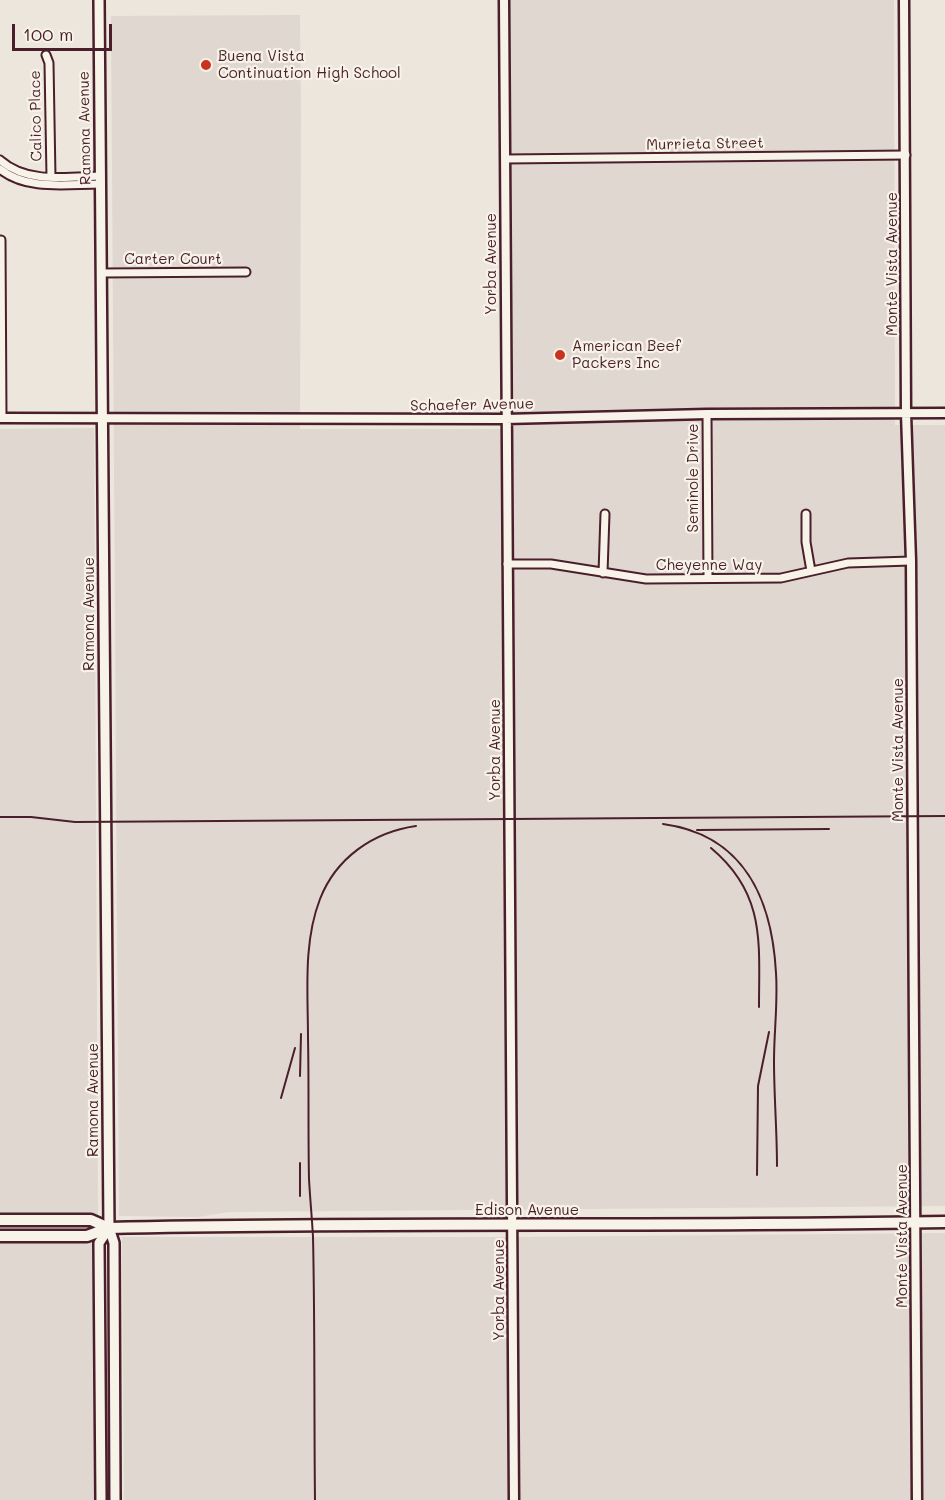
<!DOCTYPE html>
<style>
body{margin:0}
#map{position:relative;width:945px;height:1500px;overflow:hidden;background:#ece6dd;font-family:Mali,sans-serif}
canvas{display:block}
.scale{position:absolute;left:12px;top:24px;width:100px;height:27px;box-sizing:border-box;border:3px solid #4a1f2b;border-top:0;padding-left:8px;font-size:18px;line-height:21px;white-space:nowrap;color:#4a1f2b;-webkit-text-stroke:4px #f7f3e8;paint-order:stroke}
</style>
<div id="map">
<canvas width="945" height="1500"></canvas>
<div class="scale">100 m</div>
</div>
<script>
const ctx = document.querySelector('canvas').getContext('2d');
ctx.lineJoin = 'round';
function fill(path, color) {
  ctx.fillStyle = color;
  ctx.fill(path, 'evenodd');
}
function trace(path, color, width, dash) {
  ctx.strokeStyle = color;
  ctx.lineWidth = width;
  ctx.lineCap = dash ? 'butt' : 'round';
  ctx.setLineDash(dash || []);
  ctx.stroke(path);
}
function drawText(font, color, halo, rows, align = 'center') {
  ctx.font = font + ' Mali,sans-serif';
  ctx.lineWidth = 4.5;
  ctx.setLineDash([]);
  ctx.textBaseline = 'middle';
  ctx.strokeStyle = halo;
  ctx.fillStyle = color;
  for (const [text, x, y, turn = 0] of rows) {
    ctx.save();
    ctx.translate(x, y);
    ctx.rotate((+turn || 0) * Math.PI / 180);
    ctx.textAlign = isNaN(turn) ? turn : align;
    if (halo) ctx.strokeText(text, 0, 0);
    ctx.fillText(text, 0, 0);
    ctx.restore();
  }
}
const built = new Path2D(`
 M507,0H894L895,425H945V1206L229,1212L198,1217L119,1216L111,16L300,15L301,114L300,429H514Z
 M94,428L98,1216H0V429Z
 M945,1233V1500H124L122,1237H520Z
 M0,1242H93L95,1500H0Z`);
const minor = new Path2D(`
 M46,55L49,63L51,177
 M505,159L906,155
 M0,160C27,184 67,177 101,176
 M0,169C27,191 67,184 100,184
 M1,240L2,418
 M101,273L246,272
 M707,414L708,578
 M806,514V542L811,571
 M507,564H551L646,579L781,578L848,563L911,561
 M603,573L605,514`);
const tertiary = new Path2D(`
 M504,0L514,1500
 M904,0L906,413L911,561L917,1500
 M0,418L505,419L707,414L945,413`);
const secondary = new Path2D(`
 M99,0L109,1228L114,1243L115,1500
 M101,1500L99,1243L109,1228`);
const primary = new Path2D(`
 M0,1220H91L109,1228
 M0,1236H87L109,1228C387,1222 666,1227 945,1222`);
const rail = new Path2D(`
 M0,817H31L75,822L945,816
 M663,824C744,835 772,899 776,973C778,1003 774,1031 774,1061C774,1096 777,1131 777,1166
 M697,830L829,829
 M711,848C766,894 759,943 759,1007
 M300,1076L301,1034
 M281,1098L295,1048
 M757,1175L758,1086L769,1032
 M300,1196V1163
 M315,1500C314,1413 315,1325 313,1237C312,1218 310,1198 309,1179C308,1132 309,1085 308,1038C308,992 303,943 320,899C336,858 373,832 416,826`);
const markers = [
 [206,65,6,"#c8321e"],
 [560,355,6,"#c8321e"]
];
const poiNames = [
 ["Buena Vista",218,56],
 ["Continuation High School",218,73],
 ["American Beef",572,346],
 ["Packers Inc",572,363]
];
const streetNames = [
 ["Calico Place",36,116,-91],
 ["Ramona Avenue",85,128,-91],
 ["Murrieta Street",705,144,-1],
 ["Carter Court",173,259],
 ["Yorba Avenue",491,264,-90],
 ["Monte Vista Avenue",892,264,-90],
 ["Schaefer Avenue",472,405,-1],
 ["Seminole Drive",693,478,-90],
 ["Cheyenne Way",709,565],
 ["Ramona Avenue",89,614,-90],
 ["Yorba Avenue",495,750,-90],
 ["Monte Vista Avenue",898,750,-90],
 ["Ramona Avenue",93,1100,-90],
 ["Edison Avenue",527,1210],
 ["Monte Vista Avenue",902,1236,-90],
 ["Yorba Avenue",499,1290,-90]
];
fill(built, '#e0d7d0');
trace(minor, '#4a1f2b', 11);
trace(tertiary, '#4a1f2b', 13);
trace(secondary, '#4a1f2b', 14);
trace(primary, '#4a1f2b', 15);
trace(minor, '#f7f3e8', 7);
trace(tertiary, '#f7f3e8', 8);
trace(secondary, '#f7f3e8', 9);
trace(primary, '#f7f3e8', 10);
trace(rail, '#4a1f2b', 2);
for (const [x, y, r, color] of markers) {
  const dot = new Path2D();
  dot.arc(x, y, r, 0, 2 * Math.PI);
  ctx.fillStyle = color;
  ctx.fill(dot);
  trace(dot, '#f7f3e8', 2);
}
drawText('15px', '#4a1f2b', '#f7f3e8', poiNames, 'left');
drawText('15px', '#4a1f2b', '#f7f3e8', streetNames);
</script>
